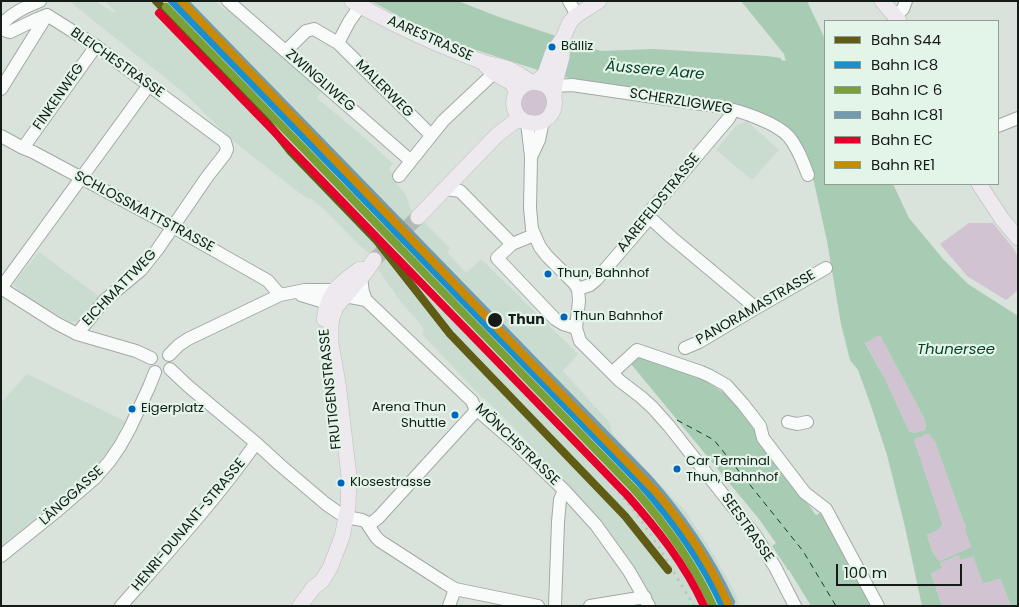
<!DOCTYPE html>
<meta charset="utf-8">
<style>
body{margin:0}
#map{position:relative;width:1019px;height:607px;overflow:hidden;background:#dae2dc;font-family:Poppins,sans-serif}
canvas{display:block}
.frame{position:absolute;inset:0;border:2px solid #151b17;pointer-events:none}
.legend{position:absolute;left:824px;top:20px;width:175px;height:165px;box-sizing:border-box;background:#e3f4e8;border:1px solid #919d94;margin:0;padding:6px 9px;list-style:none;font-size:15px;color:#151b17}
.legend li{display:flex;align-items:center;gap:10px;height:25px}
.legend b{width:25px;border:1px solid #919d94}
.scale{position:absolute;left:836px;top:564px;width:126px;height:22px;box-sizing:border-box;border:2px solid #151b17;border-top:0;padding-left:6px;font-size:15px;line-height:18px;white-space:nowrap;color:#151b17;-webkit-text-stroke:4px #e3f4e8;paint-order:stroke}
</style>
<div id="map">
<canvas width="1019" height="607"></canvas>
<div class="frame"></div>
<ul class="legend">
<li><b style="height:6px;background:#605b15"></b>Bahn S44</li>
<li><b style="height:6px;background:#1a8fce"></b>Bahn IC8</li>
<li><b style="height:6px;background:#7aa036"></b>Bahn IC 6</li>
<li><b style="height:6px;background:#739baf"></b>Bahn IC81</li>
<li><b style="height:6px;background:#e4002b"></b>Bahn EC</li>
<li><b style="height:6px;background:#ca8a05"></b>Bahn RE1</li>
</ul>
<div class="scale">100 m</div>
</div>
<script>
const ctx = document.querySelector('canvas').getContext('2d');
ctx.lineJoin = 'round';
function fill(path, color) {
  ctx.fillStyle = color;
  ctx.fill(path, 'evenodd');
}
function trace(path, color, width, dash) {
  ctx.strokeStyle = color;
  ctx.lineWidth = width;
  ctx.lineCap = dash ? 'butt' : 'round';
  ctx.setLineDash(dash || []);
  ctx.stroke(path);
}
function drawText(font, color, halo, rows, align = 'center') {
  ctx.font = font + ' Poppins,sans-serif';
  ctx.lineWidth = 4.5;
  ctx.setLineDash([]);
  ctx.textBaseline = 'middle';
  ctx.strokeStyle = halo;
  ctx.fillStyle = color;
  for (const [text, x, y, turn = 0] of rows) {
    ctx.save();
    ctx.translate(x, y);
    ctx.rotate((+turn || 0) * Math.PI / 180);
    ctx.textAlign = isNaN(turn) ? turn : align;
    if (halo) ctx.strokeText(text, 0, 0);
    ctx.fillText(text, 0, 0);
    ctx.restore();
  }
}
const built = new Path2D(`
 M69,1H96L114,13L115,11L105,1H215L225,10L229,9L324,89L317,98L364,137L393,164L389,168L397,184L406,195L410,208L450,248L447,252L466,273L481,259L578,354L563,371L609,422L612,433L686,512L709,547L735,592L740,606H649L600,521L522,436L484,398L483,399L422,334L424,332L423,327L401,302L380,272L369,253L360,246L326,211L310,198L308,199L297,191L232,140L183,92Z
 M747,121L779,150L752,180L716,150L736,126Z
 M39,252L100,297L81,319L77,322H70L26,297L13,284Z
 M27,374L125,421L109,451L90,473L1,547V403Z`);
const green = new Path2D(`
 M532,89C546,92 546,93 548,107L542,115L528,116L521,109C520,96 520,95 532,89Z
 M969,223H993L1014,249L1018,258V290L1006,300L967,276L940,244Z
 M878,336L881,337L923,416L926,425L925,430C919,431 915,435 909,431L886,381L865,342Z
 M925,433C931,434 932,437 935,442L964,523L966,525L965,530L971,547L940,561L938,560L933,553L928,537L927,535L938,530L913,441C916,437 922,436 925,433Z
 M959,555L973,556L983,582H986L987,583L998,579L1001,580L1011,606H942L931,572L942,568L940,563Z`);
const water = new Path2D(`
 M371,1H458L499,17L601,51L654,49L767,56L781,58V60L786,61L784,54L741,1H807L825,39V184H893L909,218L943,259L968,284L1018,316V606H1011L1001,580L998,579L986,583V582L983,583L973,556L961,560L959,555L940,563L942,568L931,573L942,606H922L905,527L887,455L870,403L858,370L850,360L841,324L827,241L814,182L810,171L778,122L565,77L538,70L439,38ZM878,336L881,337L923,416L926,425L925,430C919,431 915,435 909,431L886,381L865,343ZM924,434H929L935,442L964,523L966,525L965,530L971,547L940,561L938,560L933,553L927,535L938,530L942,524L914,441L916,438L923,436Z
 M641,355L676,367L709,383L731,398L816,515L822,512L873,606H811L789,570H788L772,546L776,543L759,519L631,364Z`);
const ferry = new Path2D(`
 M677,420L714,440L803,551L836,606`);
const majorTunnel = new Path2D(`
 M374,260L418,217`);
const minor = new Path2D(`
 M228,1L411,161
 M569,1L577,15
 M360,6L349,22L338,43L431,135
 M895,16L903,9L906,1
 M1,25C12,13 25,7 40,1
 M1,29L10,32L37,19L47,15L96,46L225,142L227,149L225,154L207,177L157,250L141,270L105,300L77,334
 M286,51L306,31L314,29L338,43
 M555,86L572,85L722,107C741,111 777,123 789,137C798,148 803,162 808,175
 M1,89L47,15
 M527,122L531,157L530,208L532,229L540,247L547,256L574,283L578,289L579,301L576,328L580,341L620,381L641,397L653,408L669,426L755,535L775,567L795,606
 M998,126L1018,118
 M1,136L23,148L33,152L173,227L263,278L268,281L280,295
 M23,148L96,46
 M531,157L539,140L543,121
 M399,176L443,121L494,73
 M446,189L460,191L512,244
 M648,216L671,237L756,308
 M534,235L512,244L497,258L555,319L563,324L576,328
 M361,278L363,292L366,300L472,401L475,408L514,442L564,490L596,525L629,571L649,606
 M1,288L149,85
 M1,288L56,323L77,334L136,351L151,358
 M578,289L590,285L596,280L645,223L651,210L729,118L733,110
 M301,295L324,302L333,301L350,297L366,300
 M685,348L699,342L756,308L826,268
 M169,355L179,345L188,339L280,295L305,290H335
 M170,369L188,386L256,443L280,465L326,504L339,513L346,517L362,520L366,522L376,537L380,541L445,583L455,589L538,606
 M612,373L637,350L701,372L710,376L726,385L743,404L760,426L763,438L805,493L826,509L878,606
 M788,422L797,424L807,422
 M369,525L379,517L462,426L474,413L475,408
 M1,556L58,510L95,478L109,462L120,446L130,428L149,387L155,372
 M121,606C168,552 215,501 256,443
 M449,606L455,589
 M555,606L558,522L560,500L564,490
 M590,606L645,597`);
const major = new Path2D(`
 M352,1C393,25 436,44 480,61C489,65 500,65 509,69C517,72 524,79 532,82C537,83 542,83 547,86C555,93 557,105 551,114C548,119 542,123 535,123C509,124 505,87 533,82
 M882,1L899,21
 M485,65L494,73L512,83L516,92
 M536,82L545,74L552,54L563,38L570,22L577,15L599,1
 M554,98L555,83L562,57L563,38
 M979,184L1002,219L1018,238
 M418,217L497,135L514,122L523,120
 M324,319C329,290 338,285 360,269
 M300,606L313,588L322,581L330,568L342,537L348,507L349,476L338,383L331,344V325L332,318L336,307L365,273L374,260`);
const rail = new Path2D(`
 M494,362L610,482L633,509L657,544L694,606`);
const rail1 = new Path2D(`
 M156,1L240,88L291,152L377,241L450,334L625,516L668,570`);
const rail2 = new Path2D(`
 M172,1L640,483C674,521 702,560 723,606`);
const rail3 = new Path2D(`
 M166,7L634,489C666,525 693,562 713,606`);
const rail4 = new Path2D(`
 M184,1L647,477C681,515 709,556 731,602`);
const rail5 = new Path2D(`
 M159,13L627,495C657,529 685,564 704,606`);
const rail6 = new Path2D(`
 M181,1L655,491C685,526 710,563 729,606`);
const markers = [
 [552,47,4.5,"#0065bd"],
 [548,274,4.5,"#0065bd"],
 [564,317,4.5,"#0065bd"],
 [495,320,8,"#151b17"],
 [132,409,4.5,"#0065bd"],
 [455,415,4.5,"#0065bd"],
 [677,469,4.5,"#0065bd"],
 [341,483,4.5,"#0065bd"]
];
const busNames = [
 ["Bälliz",561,47],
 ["Thun, Bahnhof",557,274],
 ["Thun Bahnhof",573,317],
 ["Arena Thun",446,408,"right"],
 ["Shuttle",446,424,"right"],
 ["Eigerplatz",141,409],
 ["Car Terminal",686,462],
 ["Thun, Bahnhof",686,478],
 ["Klosestrasse",350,483]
];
const streetNames = [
 ["AARESTRASSE",430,39,24],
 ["BLEICHESTRASSE",117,63,35],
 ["ZWINGLIWEG",320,81,41],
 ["MALERWEG",384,89,45],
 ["FINKENWEG",59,97,-55],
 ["SCHERZLIGWEG",681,102,9],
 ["AAREFELDSTRASSE",659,203,-51],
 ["SCHLOSSMATTSTRASSE",144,212,28],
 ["EICHMATTWEG",120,288,-46],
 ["PANORAMASTRASSE",756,308,-30],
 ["FRUTIGENSTRASSE",331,389,-96],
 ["MÖNCHSTRASSE",517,445,44],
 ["LÄNGGASSE",72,496,-42],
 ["HENRI-DUNANT-STRASSE",189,525,-50],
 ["SEESTRASSE",747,528,55]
];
const stopNames = [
 ["Thun",508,320]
];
const waterNames = [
 ["Äussere Aare",655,71,5],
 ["Thunersee",956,350]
];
fill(built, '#cadbcf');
fill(green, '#d1c3d2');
fill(water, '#a7cbb3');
trace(ferry, '#074326', 1, [6, 5]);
trace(majorTunnel, '#b3bab5', 15, [15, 8]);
trace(minor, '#a2a9a4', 14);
trace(major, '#babebb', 16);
trace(minor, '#f9fbfa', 12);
trace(major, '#eee9ef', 15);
trace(rail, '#bfc2c0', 2.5, [2.5, 5]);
trace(rail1, '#605b15', 8);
trace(rail2, '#1a8fce', 8);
trace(rail3, '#7aa036', 8);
trace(rail4, '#739baf', 8);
trace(rail5, '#e4002b', 8);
trace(rail6, '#ca8a05', 8);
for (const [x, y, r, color] of markers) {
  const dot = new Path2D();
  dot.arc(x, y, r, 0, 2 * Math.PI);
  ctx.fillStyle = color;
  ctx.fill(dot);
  trace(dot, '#e3f4e8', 2);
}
drawText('13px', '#151b17', '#e3f4e8', busNames, 'left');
drawText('14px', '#151b17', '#e3f4e8', streetNames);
drawText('bold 14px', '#151b17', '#e3f4e8', stopNames, 'left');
drawText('italic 15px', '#074326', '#e3f4e8', waterNames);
</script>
